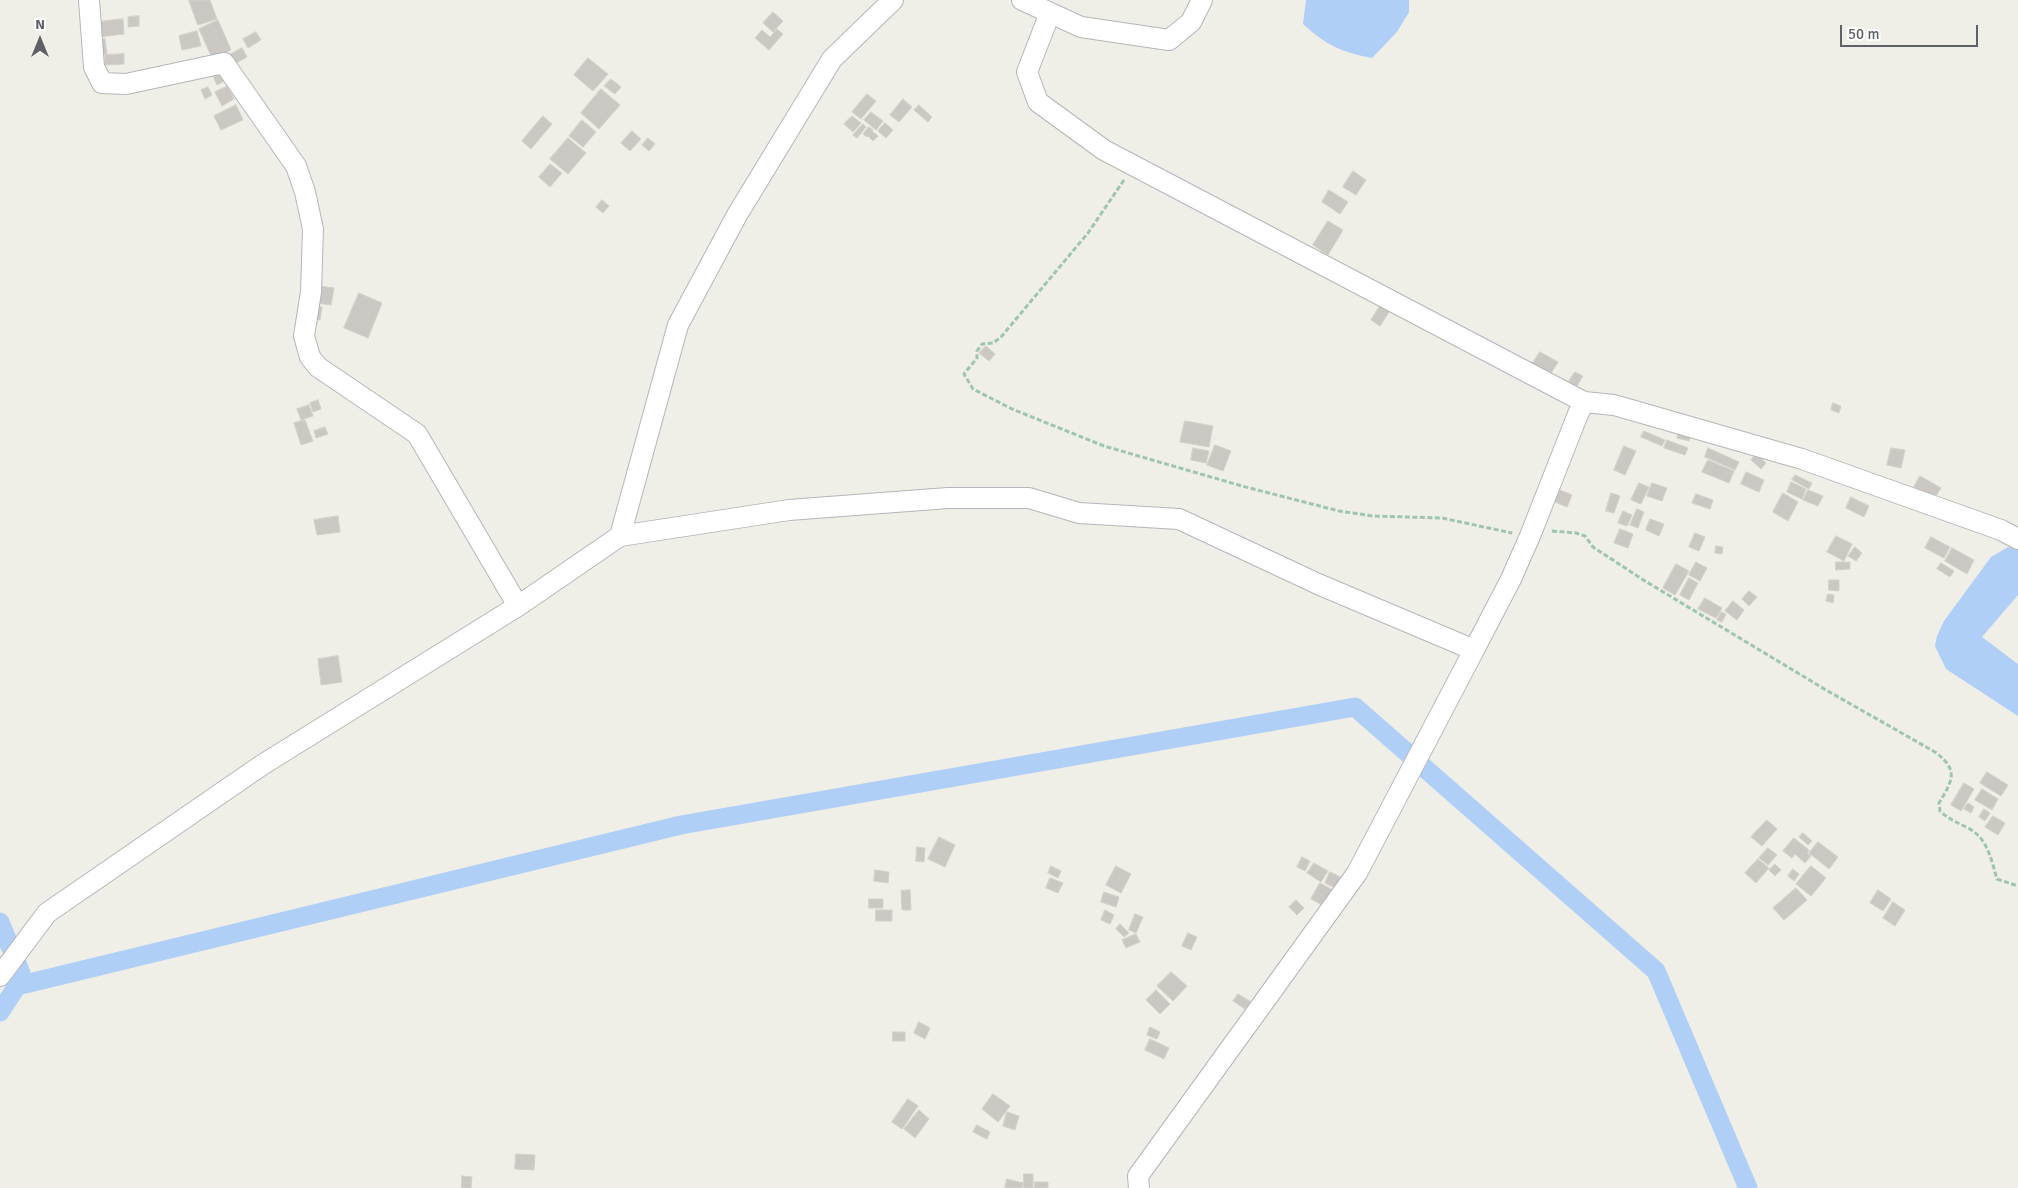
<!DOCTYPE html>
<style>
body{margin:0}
#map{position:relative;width:2018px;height:1188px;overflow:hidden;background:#efeee7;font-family:Signika,sans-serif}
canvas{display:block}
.north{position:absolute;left:15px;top:15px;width:50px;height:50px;-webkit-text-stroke:4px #fff;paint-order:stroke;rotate:0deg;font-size:14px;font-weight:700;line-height:20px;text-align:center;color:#5e6166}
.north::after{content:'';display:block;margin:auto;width:18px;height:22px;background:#5e6166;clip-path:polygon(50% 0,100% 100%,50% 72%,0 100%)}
.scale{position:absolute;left:1840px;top:25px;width:138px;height:22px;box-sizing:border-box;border:2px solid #5e6166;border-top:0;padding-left:6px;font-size:15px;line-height:18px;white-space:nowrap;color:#5e6166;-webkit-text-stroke:4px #fff;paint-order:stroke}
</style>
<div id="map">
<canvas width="2018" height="1188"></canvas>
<div class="north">N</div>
<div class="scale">50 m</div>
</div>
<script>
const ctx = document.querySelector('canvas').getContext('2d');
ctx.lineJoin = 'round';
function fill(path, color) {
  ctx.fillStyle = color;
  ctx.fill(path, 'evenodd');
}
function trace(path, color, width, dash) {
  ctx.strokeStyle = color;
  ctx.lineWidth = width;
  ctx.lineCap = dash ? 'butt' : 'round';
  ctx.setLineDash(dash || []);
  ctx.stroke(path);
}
const water = new Path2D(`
 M1306,0H1409V12L1397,32L1372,58C1341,52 1326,45 1303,24Z
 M2008,547L2018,549V595L1982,637L2018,664V716L1946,669L1935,646L1937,636L1944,621L1991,557Z`);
const canal = new Path2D(`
 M0,922L21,973L17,986L0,1012
 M17,986L681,825L1355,707L1656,971L1748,1188`);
const building = new Path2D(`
 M189,0H210L217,19L198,25Z
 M773,12L783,21L773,32L763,23Z
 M139,16V26L128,27V17Z
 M123,19L124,34L100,37L98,22Z
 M218,20L231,50L212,58L199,29Z
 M777,29L783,34L769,50L755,38L762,30L770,37Z
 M197,31L201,46L182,50L179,36Z
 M256,32L261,40L248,48L243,39Z
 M105,39L107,54L98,55L96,40Z
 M242,48L247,57L233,65L228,56Z
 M124,54V64L105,65V55Z
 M588,58L608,74L593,91L574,75Z
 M222,67L228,79L217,85L211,72Z
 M611,79L621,87L615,94L604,86Z
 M228,86L234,99L222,106L215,92Z
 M208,87L212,95L205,99L201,90Z
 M601,89L620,105L599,129L581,113Z
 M867,94L876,101L861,119L852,112Z
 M903,99L912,107L899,122L890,115Z
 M236,105L243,120L221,130L214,116Z
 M919,105L932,117L928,122L914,110Z
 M871,112L883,121L876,130L864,120Z
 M543,116L552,124L531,149L522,141Z
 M852,116L861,123L853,132L844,124Z
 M582,120L596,132L583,147L569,136Z
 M885,123L893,130L886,138L878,131Z
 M863,124L866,127L857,138L853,135Z
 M869,127L873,130L867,137L863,134Z
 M632,131L641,139L630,151L621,143Z
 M872,131L878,136L873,141L868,136Z
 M568,138L586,153L568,174L550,159Z
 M648,138L655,144L649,151L642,145Z
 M550,164L562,173L550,187L539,177Z
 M1353,171L1366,180L1356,195L1343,187Z
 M1329,190L1348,202L1340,214L1322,202Z
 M602,200L609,206L603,213L596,207Z
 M1328,221L1343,230L1328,255L1313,245Z
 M319,286L334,288L331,305L317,303Z
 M359,293L382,303L368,338L344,328Z
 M314,306L322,307L320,320L312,318Z
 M1380,306L1389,312L1380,326L1371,320Z
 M986,346L995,354L989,361L979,353Z
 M1540,352L1558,362L1550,375L1532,364Z
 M1575,372L1583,376L1577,386L1569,381Z
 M318,400L321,409L313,412L310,403Z
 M1833,403L1841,406L1839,413L1831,410Z
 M309,405L313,416L301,420L297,409Z
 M305,420L313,441L301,445L294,423Z
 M1185,421L1213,426L1209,447L1180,442Z
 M325,427L328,434L316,438L314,431Z
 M1644,431L1665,440L1662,446L1641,437Z
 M1679,431L1691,435L1689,441L1677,438Z
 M1667,440L1688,448L1685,455L1664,448Z
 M1215,445L1231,451L1223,471L1207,465Z
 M1624,446L1636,451L1625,475L1614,470Z
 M1193,448L1209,451L1206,463L1191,460Z
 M1708,448L1739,462L1735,470L1705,457Z
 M1891,448L1905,450L1901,468L1887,465Z
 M1756,454L1766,463L1761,469L1751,460Z
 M1708,460L1734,471L1729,483L1702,472Z
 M1746,472L1764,480L1759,492L1741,484Z
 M1795,475L1812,483L1809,489L1792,480Z
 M1920,476L1941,488L1934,499L1914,487Z
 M1791,482L1806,489L1802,499L1787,492Z
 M1639,483L1649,487L1641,504L1631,500Z
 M1652,483L1667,488L1662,501L1647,496Z
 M1555,488L1572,495L1567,507L1550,500Z
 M1808,490L1823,496L1818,506L1803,500Z
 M1611,493L1620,496L1614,513L1606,511Z
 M1783,493L1798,502L1788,521L1773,512Z
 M1696,494L1713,500L1710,509L1692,503Z
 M1851,497L1869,506L1864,517L1846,508Z
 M1637,509L1644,512L1638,528L1630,525Z
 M1623,511L1632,515L1627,526L1618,523Z
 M338,516L340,532L317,535L314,520Z
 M1650,519L1664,524L1659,536L1646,530Z
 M1620,529L1633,534L1628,548L1614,543Z
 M1695,533L1705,537L1699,551L1689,547Z
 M1836,536L1852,544L1844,561L1827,552Z
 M1931,537L1950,547L1944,558L1925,548Z
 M1716,546L1723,547L1722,554L1715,553Z
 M1855,547L1862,553L1856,561L1848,556Z
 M1952,548L1974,560L1967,574L1945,561Z
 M1696,562L1707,568L1700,581L1689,575Z
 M1836,562H1850V569L1836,570Z
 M1941,563L1954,571L1950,577L1937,569Z
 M1676,564L1689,571L1675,595L1663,588Z
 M1689,578L1698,583L1689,600L1680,595Z
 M1829,580H1839V591L1829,590Z
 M1749,591L1757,597L1749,606L1742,599Z
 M1828,594L1834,595L1833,603L1826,601Z
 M1705,598L1722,608L1716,618L1698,609Z
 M1733,601L1744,610L1737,620L1725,611Z
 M1721,612L1726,614L1722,622L1717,620Z
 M338,656L342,682L321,685L318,659Z
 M1987,772L2008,785L2001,796L1980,783Z
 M1964,783L1974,789L1961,811L1951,805Z
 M1982,789L1998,799L1992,810L1975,800Z
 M1968,803L1974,807L1971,813L1964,809Z
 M1984,809L1990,813L1985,821L1979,817Z
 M1993,816L2005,823L1998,835L1985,827Z
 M1767,820L1777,829L1762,846L1751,837Z
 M1803,833L1812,841L1808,845L1799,837Z
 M939,837L955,845L945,867L928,859Z
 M1794,838L1809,850L1807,853L1811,856L1805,863L1795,854L1792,858L1783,851Z
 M1818,842L1838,857L1829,869L1809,853Z
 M917,847L925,848L924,862L916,861Z
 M1768,848L1777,855L1768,865L1759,858Z
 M1302,857L1310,861L1305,871L1297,867Z
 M1758,859L1769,868L1756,883L1745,873Z
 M1314,863L1328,871L1321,882L1307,873Z
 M1775,864L1781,870L1775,876L1769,870Z
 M1051,866L1061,871L1058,878L1048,873Z
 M1116,866L1131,874L1121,893L1106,885Z
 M1811,866L1826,878L1811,896L1796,884Z
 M1793,869L1799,874L1794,881L1788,876Z
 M875,870L889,872L888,883L874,881Z
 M1330,872L1340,877L1335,888L1325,883Z
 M1050,878L1063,883L1058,893L1046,888Z
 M1320,883L1333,890L1324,906L1311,899Z
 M1796,888L1807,900L1784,920L1773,908Z
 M910,890L911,910H902L901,891Z
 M1878,890L1891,899L1883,911L1870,903Z
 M1104,892L1119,897L1116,907L1101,902Z
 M869,899H883V908H869Z
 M1296,900L1304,908L1297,915L1289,907Z
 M1893,902L1905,910L1895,926L1883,918Z
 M876,910H892V921H876Z
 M1105,910L1114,915L1110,924L1101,920Z
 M1135,914L1143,917L1136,933L1129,930Z
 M1120,924L1129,933L1124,937L1116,929Z
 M1188,933L1197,937L1191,950L1182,946Z
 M1136,934L1140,942L1126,948L1122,940Z
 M1171,972L1187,986L1173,1001L1157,986Z
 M1156,990L1170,1004L1160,1014L1146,1000Z
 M1238,994L1253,1003L1248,1011L1233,1001Z
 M919,1022L930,1028L925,1039L914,1033Z
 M1150,1027L1160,1032L1157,1039L1147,1035Z
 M893,1032H905V1041H893Z
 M1150,1039L1169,1048L1164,1059L1145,1050Z
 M993,1094L1010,1106L998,1122L982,1109Z
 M908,1099L918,1106L902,1129L892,1122Z
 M919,1110L929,1119L915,1138L904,1129Z
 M1007,1112L1019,1116L1015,1130L1003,1126Z
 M977,1125L990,1132L987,1139L973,1132Z
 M516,1154L535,1155L534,1170L515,1169Z
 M1024,1174H1033V1188H1024Z
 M462,1176L472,1177L471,1188H462Z
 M1007,1179L1023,1183L1022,1188H1005Z
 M1035,1182H1048V1188H1035Z`);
const path = new Path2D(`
 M1124,180L1088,233L1001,337L993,343L982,344L977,351V358L964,374L973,389L1012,409L1104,446L1242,486L1339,511L1373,516L1442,518L1512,533
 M1552,531L1576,533L1585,536L1593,547L1645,581L1826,690L1935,752C1959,770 1953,780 1939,803L1940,811C1949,820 1959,823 1970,829C1988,840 1991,859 1997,879L2018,886`);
const minor = new Path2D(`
 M89,0L94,67L102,83L126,84L224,63L296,166L305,192L313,229L311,292L304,336L310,357L318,367L417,434L518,606
 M1022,0L1081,27L1169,40L1191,22L1202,0
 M1050,13L1027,72L1038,102L1104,150L1584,402
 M620,536L789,510L948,498H1029L1079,513L1179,519L1318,584L1474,650L1357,873L1138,1176L1139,1188
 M1474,650L1511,579L1530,536L1578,414L1584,402L1614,405L1802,459L2001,530L2018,539
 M0,976L47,913L262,765L518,606L620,536L678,325L737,215L832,59L893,0`);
fill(water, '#afcff7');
trace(canal, '#afcff7', 19);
fill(building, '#cbc8c4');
trace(building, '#d3d1c6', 1);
trace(minor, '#b4b6ba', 22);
trace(path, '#9fc5ae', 3, [5, 2.5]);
trace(minor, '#fff', 20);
</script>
